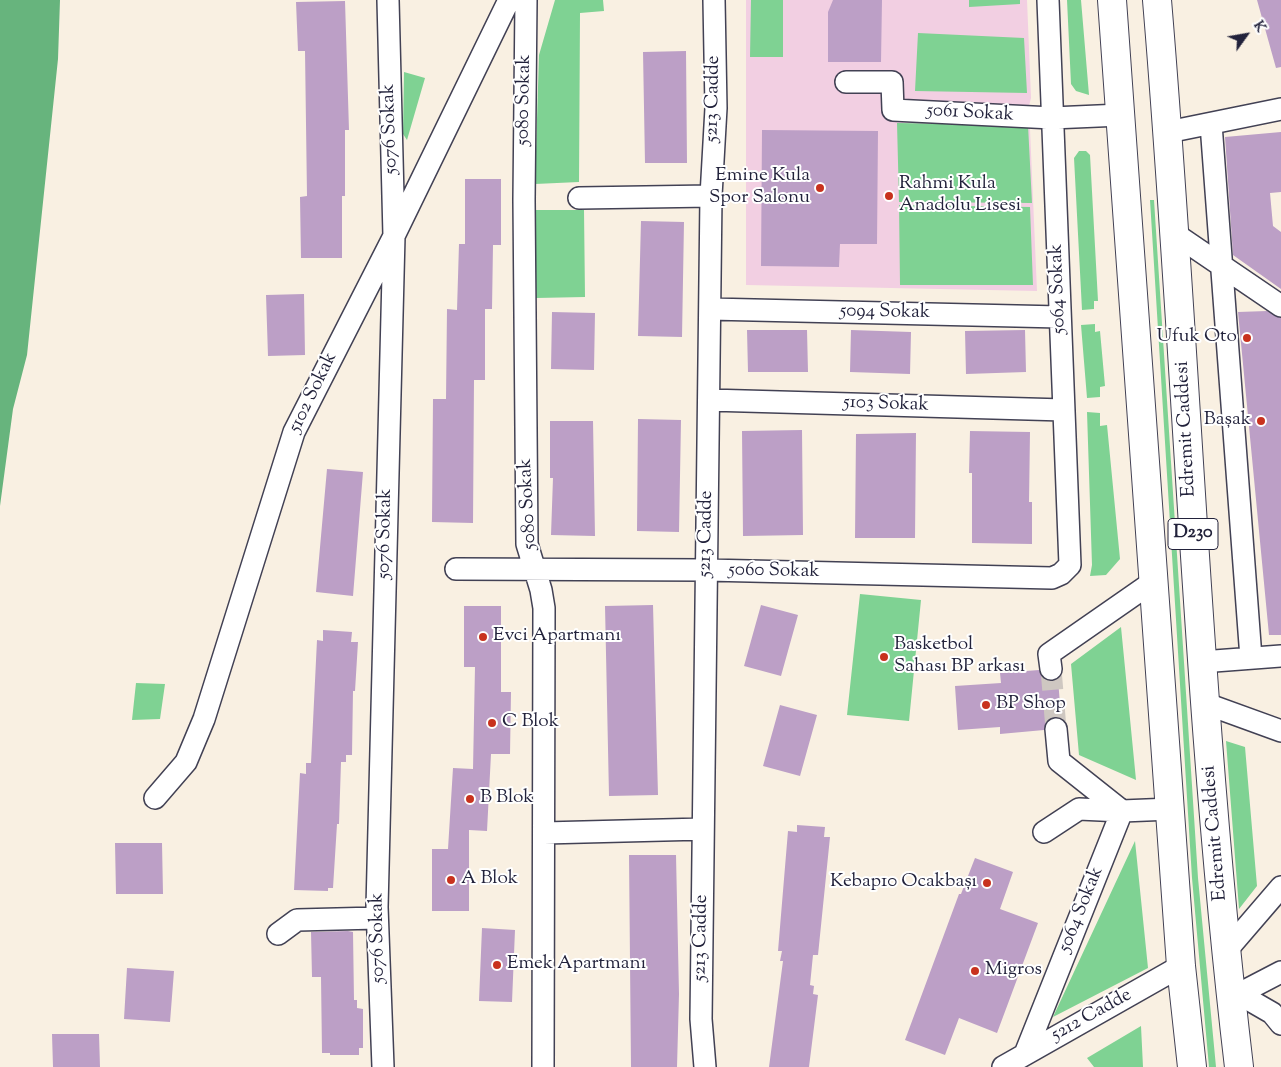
<!DOCTYPE html>
<meta charset="utf-8">
<style>
body{margin:0}
#map{position:relative;width:1281px;height:1067px;overflow:hidden;background:#f9f0e2;font-family:"Sorts Mill Goudy",serif}
canvas{display:block}
.north{position:absolute;left:1221px;top:10px;width:50px;height:50px;-webkit-text-stroke:4px #fff;paint-order:stroke;rotate:58deg;font-size:14px;font-weight:700;line-height:20px;text-align:center;color:#22223b}
.north::after{content:'';display:block;margin:auto;width:18px;height:22px;background:#22223b;clip-path:polygon(50% 0,100% 100%,50% 72%,0 100%)}
</style>
<div id="map">
<canvas width="1281" height="1067"></canvas>
<div class="north">K</div>
</div>
<script>
const ctx = document.querySelector('canvas').getContext('2d');
ctx.lineJoin = 'round';
function fill(path, color) {
  ctx.fillStyle = color;
  ctx.fill(path, 'evenodd');
}
function trace(path, color, width, dash) {
  ctx.strokeStyle = color;
  ctx.lineWidth = width;
  ctx.lineCap = dash ? 'butt' : 'round';
  ctx.setLineDash(dash || []);
  ctx.stroke(path);
}
function drawText(font, color, halo, rows, align = 'center') {
  ctx.font = font + ' "Sorts Mill Goudy",serif';
  ctx.lineWidth = 4;
  ctx.setLineDash([]);
  ctx.textBaseline = 'middle';
  ctx.strokeStyle = halo;
  ctx.fillStyle = color;
  for (const [text, x, y, turn = 0] of rows) {
    ctx.save();
    ctx.translate(x, y);
    ctx.rotate((+turn || 0) * Math.PI / 180);
    ctx.textAlign = isNaN(turn) ? turn : align;
    if (halo) ctx.strokeText(text, 0, 0);
    ctx.fillText(text, 0, 0);
    ctx.restore();
  }
}
const built = new Path2D(`
 M746,0H1027L1031,98L1029,106L1037,291L746,285Z`);
const green = new Path2D(`
 M555,0H603L604,11L580,13L579,182L535,184L539,55Z
 M751,0H783V57H750Z
 M969,0H1020V4L969,7Z
 M1067,0H1081L1089,95L1076,91L1071,84Z
 M918,33L1024,38L1027,93L915,91Z
 M404,72L425,78L407,140L403,134Z
 M897,123L1028,125L1032,203L899,202Z
 M1079,151H1086L1090,155L1098,301H1094V309L1082,310L1074,158Z
 M1150,200H1154L1198,878L1216,1067H1209L1192,878Z
 M899,205L1030,207L1033,285H900Z
 M584,210L585,297L536,298L535,210Z
 M1095,324V332L1100,331L1105,386L1100,387V397L1087,398L1081,325Z
 M1087,412L1100,413V426L1107,425L1120,559L1106,575L1090,576L1092,565Z
 M860,594L921,600L909,721L847,715Z
 M1121,627L1136,780L1079,755L1071,664Z
 M136,683L165,684L160,719L132,720Z
 M1226,741L1245,747L1257,886L1239,909Z
 M1135,841L1148,968L1053,1017Z
 M1141,1026L1143,1067H1094L1087,1058Z`);
const forest = new Path2D(`
 M0,0H60L58,59L27,355L13,409L0,506Z`);
const building = new Path2D(`
 M833,0H882L881,62H828V12Z
 M1257,0H1281V67L1276,68Z
 M345,1L349,130H345V196H342V258H301L300,197L307,196L305,51H298L296,2Z
 M686,51L687,163H645L643,52Z
 M762,130L878,131L877,244H840L839,267L761,266Z
 M1281,132V192L1270,193L1273,226L1281,232V289L1233,255L1225,137Z
 M465,179H501V245H493L492,309H485V380H474L473,523L432,522L433,399H446L447,309L457,310L459,244H465Z
 M641,221L684,222L682,337L638,336Z
 M304,294L305,355L268,356L266,295Z
 M1267,311L1281,318V635H1269L1238,312Z
 M552,312L595,313L594,370L551,369Z
 M747,330H807L808,372H748Z
 M851,330L911,332L910,374L850,372Z
 M1025,330L1026,372L966,374L965,331Z
 M638,419L681,420L679,532L637,531Z
 M550,421H593L595,536L551,535L553,478H550Z
 M802,430L803,535L743,536L742,431Z
 M970,431L1030,432L1029,502H1032V544L972,543V473H969Z
 M916,433L915,538H855L856,434Z
 M327,469L363,472L353,596L316,592Z
 M653,605L658,795L609,796L605,606Z
 M761,605L798,615L781,676L744,666Z
 M464,606H501V692H511L510,754H491L487,831L469,830V911H432V849H448L453,768L473,769L475,667H464Z
 M323,630L352,632L351,642H358L355,691H353L352,755H346V762H341L339,824H337L333,888H328V891L294,890L300,773L306,774V763H311L317,640L323,641Z
 M1039,670L1046,680L1058,679L1061,717L1048,719L1044,730L1000,734V727L958,730L955,686L1001,683L1000,673Z
 M780,705L817,715L800,776L763,766Z
 M797,825L825,827L824,837H830L818,955H813L810,985L814,986L813,994L818,995L809,1067H769L783,961H780L782,951H778L788,831L797,832Z
 M115,843H162L163,894H116Z
 M629,855H676L679,994L677,1067H631Z
 M975,858L1013,872L1000,909L1038,923L997,1033L959,1018L945,1055L905,1040L959,894H961Z
 M482,928L515,930L512,1002L479,1001Z
 M348,931L353,932L354,1000H357V1008L363,1009V1048H359V1055H330V1053H322L321,977H312L311,932Z
 M127,968L174,971L170,1022L124,1019Z
 M52,1034H99L100,1067H53Z`);
const minorTunnel = new Path2D(`
 M1051,669L1056,729`);
const minor = new Path2D(`
 M526,0L524,200L527,544L541,590L544,608L543,1067
 M846,82H892L893,110L1052,118L1121,115
 M1211,124L1251,658
 M1168,132L1281,109
 M579,198L711,196
 M1175,234L1281,306
 M710,309L1060,317
 M709,400L1064,410
 M456,569L707,570L1052,578L1061,574L1070,565L1048,0
 M1201,662L1281,656
 M1051,669L1049,654L1154,581
 M1204,703L1281,731
 M1056,729L1059,761L1122,811
 M155,798L186,762L204,719L294,432L394,236L509,0
 M1044,832L1079,809L1122,811
 M544,833L703,829
 M278,934L297,920L377,918
 M1226,951L1281,887
 M1239,994L1272,1013L1281,1024
 M1231,998L1281,972
 M1025,1054L1122,811L1171,809
 M383,1067L377,907L394,236L388,0
 M705,1067L701,1019L711,196L716,108L714,0
 M1003,1067L1181,966`);
const highway = new Path2D(`
 M1112,0L1181,966L1192,1067
 M1157,0C1187,355 1197,713 1239,1067`);
const markers = [
 [820,188,5,"#c8321e"],
 [889,196,5,"#c8321e"],
 [1247,338,5,"#c8321e"],
 [1261,421,5,"#c8321e"],
 [483,637,5,"#c8321e"],
 [884,657,5,"#c8321e"],
 [986,705,5,"#c8321e"],
 [492,723,5,"#c8321e"],
 [470,799,5,"#c8321e"],
 [451,880,5,"#c8321e"],
 [987,883,5,"#c8321e"],
 [497,965,5,"#c8321e"],
 [975,971,5,"#c8321e"]
];
const shields = [
 [1193,534,50]
];
const shieldNames = [
 ["D230",1193,534]
];
const streetNames = [
 ["5213 Cadde",714,99,-89],
 ["5080 Sokak",525,100,-89],
 ["5061 Sokak",970,114,3],
 ["5076 Sokak",391,129,-92],
 ["5064 Sokak",1059,289,-92],
 ["5094 Sokak",885,313,1],
 ["5102 Sokak",314,393,-64],
 ["5103 Sokak",886,405,2],
 ["Edremit Caddesi",1187,429,-93],
 ["5080 Sokak",529,504,-93],
 ["5076 Sokak",386,534,-89],
 ["5213 Cadde",707,534,-89],
 ["5060 Sokak",774,572,1],
 ["Edremit Caddesi",1216,833,-95],
 ["5064 Sokak",1082,910,-68],
 ["5076 Sokak",379,938,-91],
 ["5213 Cadde",702,938,-89],
 ["5212 Cadde",1092,1016,-29]
];
const poiNames = [
 ["Emine Kula",810,177,"right"],
 ["Spor Salonu",810,199,"right"],
 ["Rahmi Kula",899,185],
 ["Anadolu Lisesi",899,207],
 ["Ufuk Oto",1237,338,"right"],
 ["Başak",1251,421,"right"],
 ["Evci Apartmanı",493,637],
 ["Basketbol",894,646],
 ["Sahası BP arkası",894,668],
 ["BP Shop",996,705],
 ["C Blok",502,723],
 ["B Blok",480,799],
 ["A Blok",461,880],
 ["Kebap10 Ocakbaşı",977,883,"right"],
 ["Emek Apartmanı",507,965],
 ["Migros",985,971]
];
fill(built, '#f2cfe2');
fill(green, '#7fd293');
fill(forest, '#67b47d');
fill(building, '#bc9fc6');
trace(minorTunnel, '#cec7c1', 21, [21, 11]);
trace(minor, '#424154', 24);
trace(highway, '#424154', 30);
trace(minor, '#fff', 21);
trace(highway, '#fff', 28);
for (const [x, y, r, color] of markers) {
  const dot = new Path2D();
  dot.arc(x, y, r, 0, 2 * Math.PI);
  ctx.fillStyle = color;
  ctx.fill(dot);
  trace(dot, '#fff', 2);
}
for (const [x, y, w] of shields) {
  const box = new Path2D();
  box.roundRect(x - w / 2, y - 15.5, w, 31, 4);
  ctx.fillStyle = '#fff';
  ctx.fill(box);
  trace(box, '#22223b', 1);
}
drawText('bold 18px', '#22223b', null, shieldNames);
drawText('19px', '#22223b', '#fff', streetNames);
drawText('19px', '#22223b', '#fff', poiNames, 'left');
</script>
